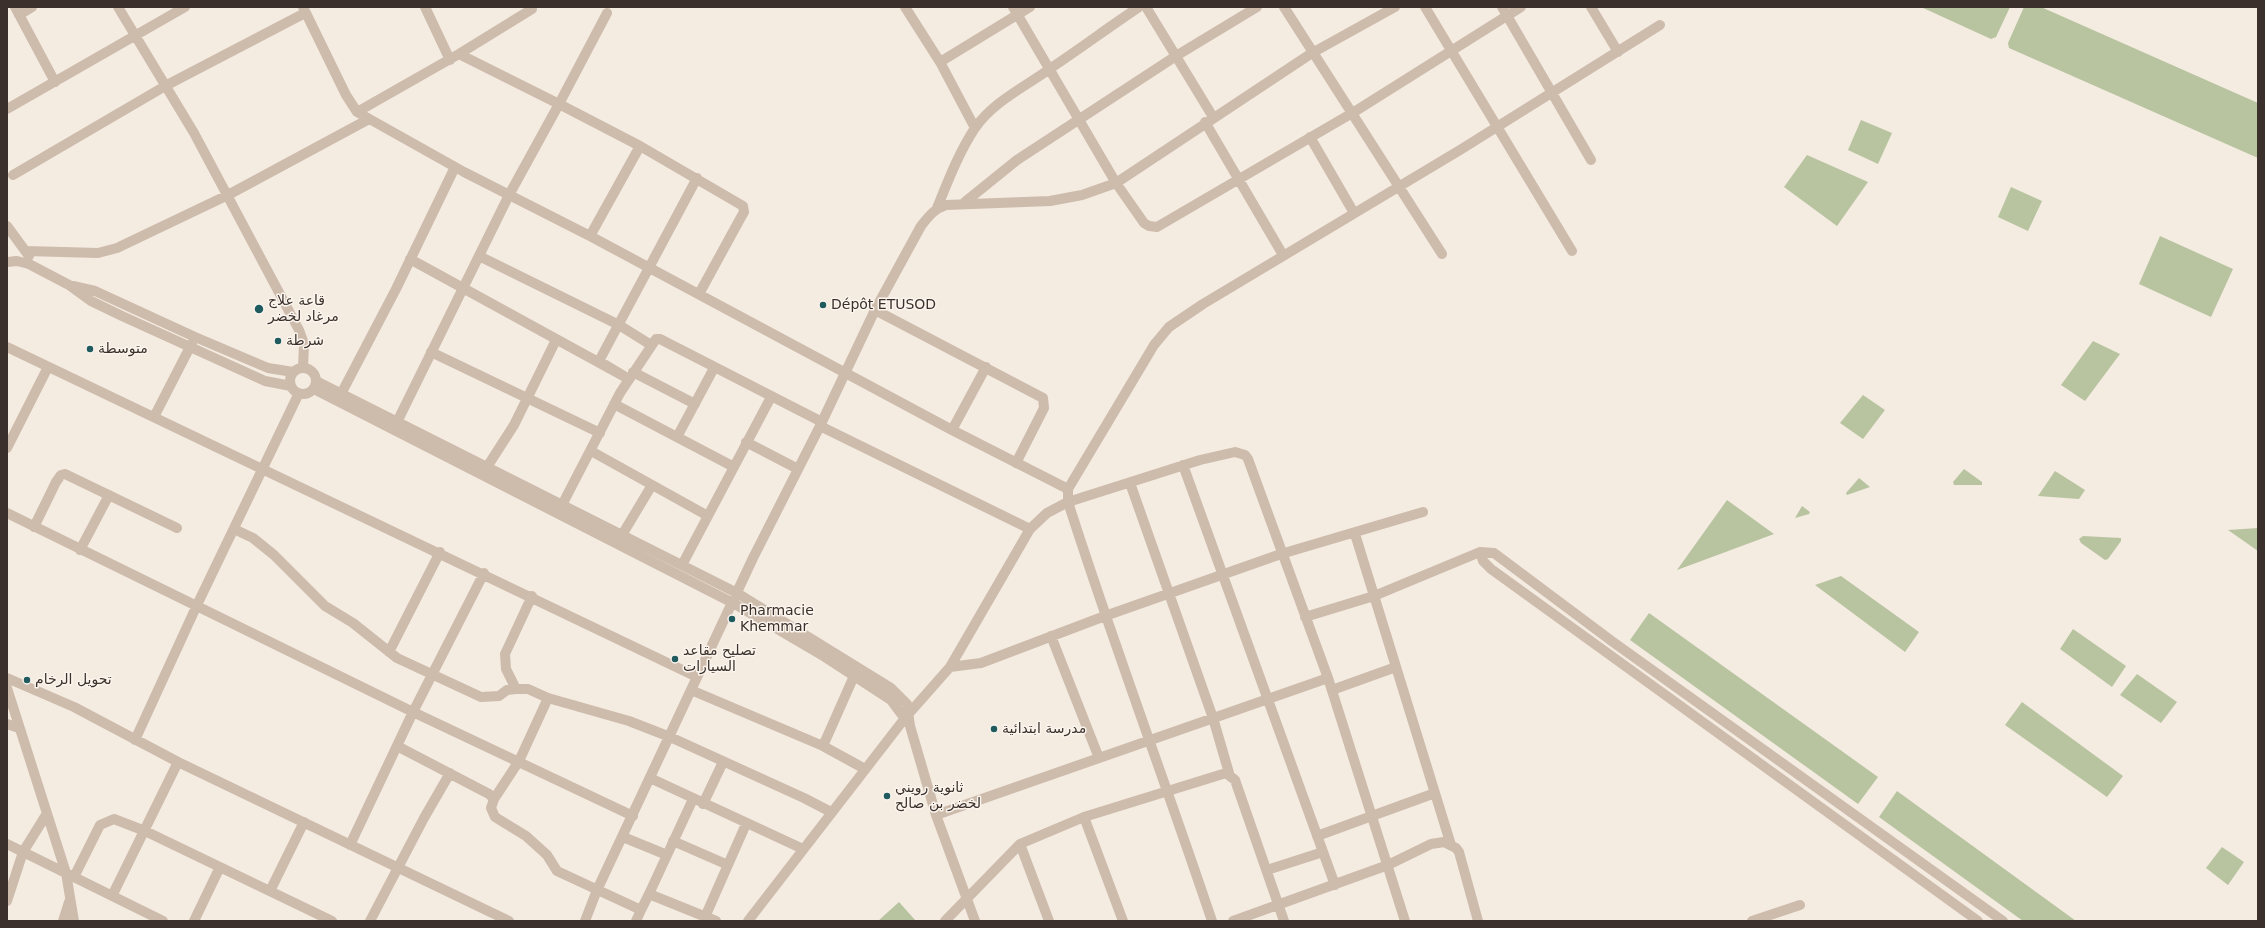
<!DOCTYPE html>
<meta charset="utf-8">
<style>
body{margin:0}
#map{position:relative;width:2265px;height:928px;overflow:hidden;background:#f4ebe1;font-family:"DejaVu Sans",sans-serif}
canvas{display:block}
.frame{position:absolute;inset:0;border:8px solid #3b302b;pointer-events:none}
</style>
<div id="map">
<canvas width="2265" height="928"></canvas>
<div class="frame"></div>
</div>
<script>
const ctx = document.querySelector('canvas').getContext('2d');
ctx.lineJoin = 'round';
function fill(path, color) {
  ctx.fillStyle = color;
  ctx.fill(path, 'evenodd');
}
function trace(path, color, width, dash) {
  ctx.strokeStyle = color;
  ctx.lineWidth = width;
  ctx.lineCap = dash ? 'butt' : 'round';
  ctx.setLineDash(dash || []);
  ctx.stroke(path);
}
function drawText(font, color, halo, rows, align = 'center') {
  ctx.font = font + ' "DejaVu Sans",Vazirmatn,sans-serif';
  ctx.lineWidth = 3;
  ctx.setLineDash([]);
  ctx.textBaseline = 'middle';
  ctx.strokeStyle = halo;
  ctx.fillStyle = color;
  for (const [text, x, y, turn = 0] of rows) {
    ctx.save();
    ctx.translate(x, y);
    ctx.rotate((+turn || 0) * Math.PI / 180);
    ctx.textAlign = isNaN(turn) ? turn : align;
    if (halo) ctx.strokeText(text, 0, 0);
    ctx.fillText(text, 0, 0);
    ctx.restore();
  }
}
const green = new Path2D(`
 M1921,7H2010L1996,37L1991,39Z
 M2024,7H2041L2258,103V158L2009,48L2008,43Z
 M1861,120L1892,133L1878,164L1848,150Z
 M1807,155L1868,182L1837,226L1784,187Z
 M2011,187L2042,201L2028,231L1998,217Z
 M2160,236L2233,269L2211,317L2139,284Z
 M2093,341L2120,354L2085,401L2061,385Z
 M1863,395L1885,410L1863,439L1840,423Z
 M1964,469L1982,482V485H1954L1953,482Z
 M2055,471L2085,490L2079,499L2038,496Z
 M1859,478L1870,487L1847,495L1846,493Z
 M1727,500L1774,534L1677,570Z
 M1802,506L1810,512L1809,514L1795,518Z
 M2258,528V551L2228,530Z
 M2083,536L2121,538V541L2108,559L2105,560L2081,543L2079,539Z
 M1841,576L1919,632L1905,652L1815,585Z
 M1649,613L1878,777L1858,804L1630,640Z
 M2073,629L2126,666L2112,687L2060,649Z
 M2137,674L2177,702L2161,723L2120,695Z
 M2022,702L2123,776L2107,797L2005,725Z
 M1897,791L2076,921H2023L1879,817Z
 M2222,847L2244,862L2228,885L2206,868Z
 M899,902L916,921H878Z`);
const minor = new Path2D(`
 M15,7L55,82
 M118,7L194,133L299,330L304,344L303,368
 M303,7L346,95L357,112L464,172L590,236L952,430L1068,489
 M425,7L450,60
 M905,7L940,62L975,128
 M1013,7L1116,183L1144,223L1149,226L1157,227L1354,112L1521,7
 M1146,7L1213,117
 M1284,7L1442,254
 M1425,7L1572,251
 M1502,7L1591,160
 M1591,7L1618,52
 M19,15L32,7
 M459,54L559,104L607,13
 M940,62L1030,7
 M7,109L185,7
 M357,112L459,54L532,9
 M1205,122L1283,255
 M1310,137L1354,213
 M13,175L167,85L305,13
 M965,202L1017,160L1176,56L1257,7
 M937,208C948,181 959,152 975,128C994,101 1025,87 1051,68C1081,48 1109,27 1139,7
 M7,226L29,256
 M590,236L640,146
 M26,251L98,253L117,248L228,195L369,119
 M479,256L619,325L651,345
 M410,259L629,379L599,361L697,178
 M7,262L17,261L29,264L69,285L91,301L122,316L265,381L291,386
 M73,286L95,291L195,337L268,368L293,372
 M875,310L1043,398L1044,408L1016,463
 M7,347L697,677
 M431,352L600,433
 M290 381a13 13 0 1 1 26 0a13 13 0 1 1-26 0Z
 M633,372L695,404
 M316,381L737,593L891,688L907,704L910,726L936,815L975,921
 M314,389L733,603L825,657L891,700L908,723
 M341,394L396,289L455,167
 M614,404L734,467
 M154,417L192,343
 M397,422L509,195L559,104L640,146L743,206L744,212L740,219L699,294
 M820,426L1030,529
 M952,430L986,367
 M677,437L714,368
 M746,442L798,469
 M7,448L48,367
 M591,451L708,516
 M1183,465L1335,885
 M487,467L514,425L556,340
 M1130,483L1213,718L1229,773
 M562,505L620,393L656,339H660L822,422
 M7,513L413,712L633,816
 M34,527L56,482L61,475L65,474L177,528
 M234,529L253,538L274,555L325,606L353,623L397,658L481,697L499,696L507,690L516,689H528L548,698L629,721L670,737L804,798L831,812
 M1355,534L1451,845
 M622,535L652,485
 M80,550L109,495
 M1480,552L1483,561L1491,569L1978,921
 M682,565L771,397
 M1305,617L1374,596L1480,552L1494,553L1613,642L2003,921
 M1051,636L1099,758
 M389,652L440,552
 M950,667L981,663L1105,616L1281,554L1423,512
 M7,678L74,707L178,762L509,921
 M7,688L66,873L74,921
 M516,689L506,669L505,654L532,596
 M691,690L823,746L865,769
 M1332,690L1396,667
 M7,724L19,728
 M135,740L197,605L299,393
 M397,746L489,794L494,799L519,761L548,698
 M823,746L854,676
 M650,778L803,849
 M494,799L491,808L495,817L526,836L547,855L557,871L641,910L649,894L716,921
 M703,804L723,762
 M936,815L1328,678
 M1084,817L1123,921
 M1317,836L1435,793
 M623,837L667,855
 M673,841L728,865
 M7,844L163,921
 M1020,844L1049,921
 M350,845L413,712L484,573
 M1267,870L1323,852
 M74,877L100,825L114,819L145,831L332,921
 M270,891L304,822
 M649,894L693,799
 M112,896L178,762
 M7,901L23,852L46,815
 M705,917L746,824
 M63,921L69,902
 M194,921L220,867
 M370,921L424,818L450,773
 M585,921L597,890L753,558L820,426L875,310L921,226C929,216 934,209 946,205L1050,201L1082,195L1116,183L1312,53L1395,7
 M636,921L641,910
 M748,921L905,718L950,667L1030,529L1047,513L1068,502L1200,460L1235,452L1245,455L1248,459L1328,678L1405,921
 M945,921L1020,844L1084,817L1226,773L1235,780L1284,921
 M1212,921C1165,781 1113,643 1068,502V489L1154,345L1169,327L1203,304L1460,150L1660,25
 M1233,921L1388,865L1431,844L1444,842L1456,848L1459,852L1478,921
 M1752,921L1800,905`);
const markers = [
 [823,305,4,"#1f5a5e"],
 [259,309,5,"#1f5a5e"],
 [278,341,4,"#1f5a5e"],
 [90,349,4,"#1f5a5e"],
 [732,619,4,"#1f5a5e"],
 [675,659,4,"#1f5a5e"],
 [27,680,4,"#1f5a5e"],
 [994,729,4,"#1f5a5e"],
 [887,796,4,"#1f5a5e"]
];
const poiNames = [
 ["قاعة علاج",268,301],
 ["مرغاد لخضر",268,317],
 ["Dépôt ETUSOD",831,305],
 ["شرطة",286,341],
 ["متوسطة",98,349],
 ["Pharmacie",740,611],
 ["Khemmar",740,627],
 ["تصليح مقاعد",683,651],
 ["السيارات",683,667],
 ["تحويل الرخام",35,680],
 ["مدرسة ابتدائية",1002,729],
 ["ثانوية رويني",895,788],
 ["لخضر بن صالح",895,804]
];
fill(green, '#b8c4a0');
trace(minor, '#cdbbac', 10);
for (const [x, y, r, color] of markers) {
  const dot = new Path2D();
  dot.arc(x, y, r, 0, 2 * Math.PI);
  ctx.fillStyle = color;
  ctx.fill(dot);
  trace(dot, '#fbf5ee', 1.5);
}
drawText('14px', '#3b302b', '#fbf5ee', poiNames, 'left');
</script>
